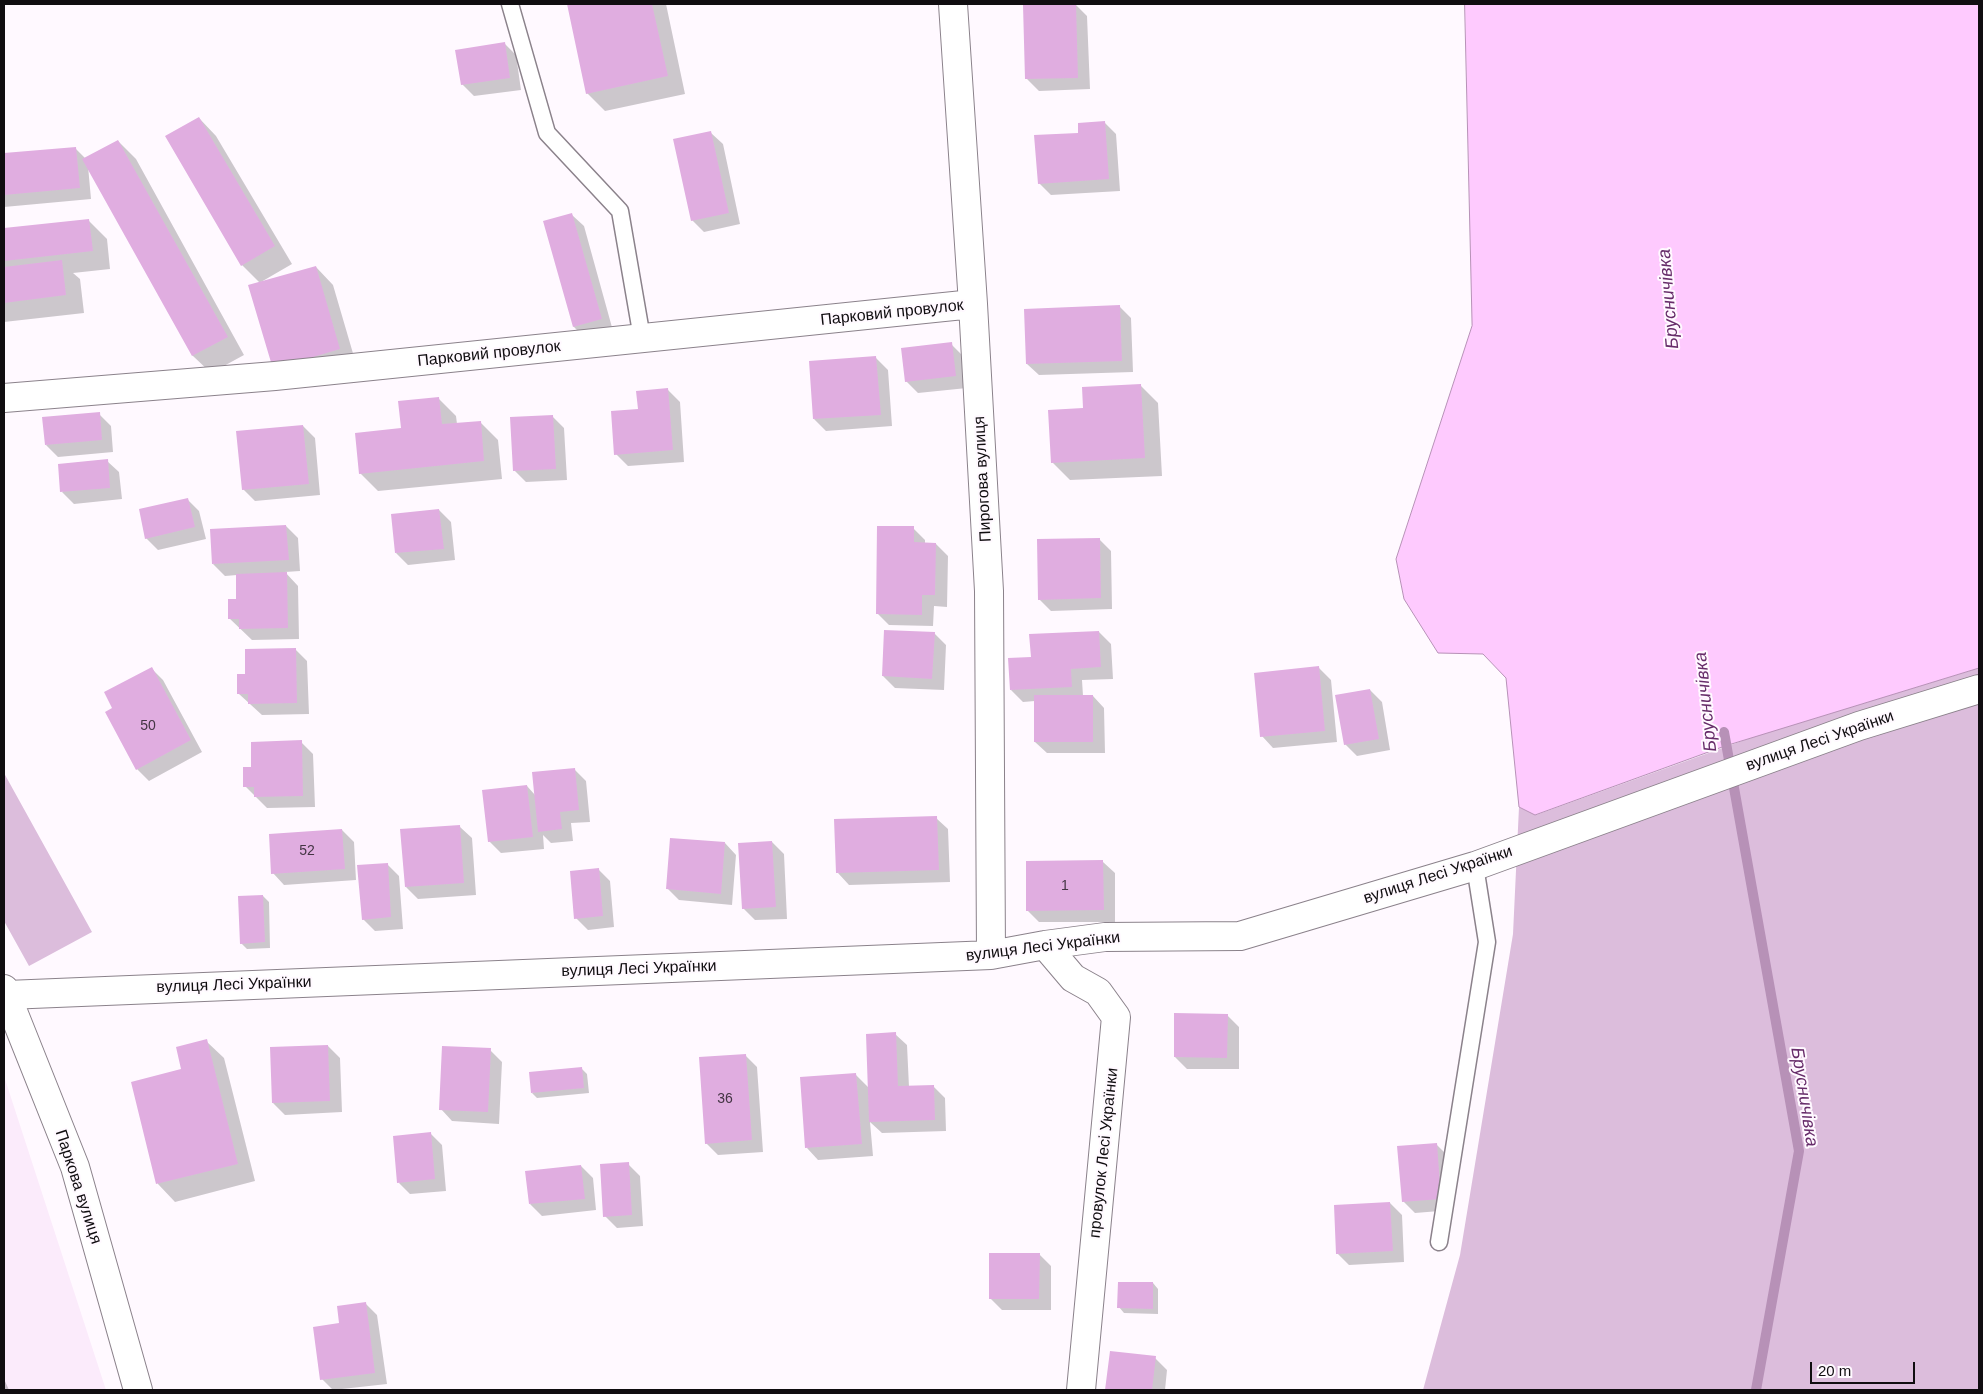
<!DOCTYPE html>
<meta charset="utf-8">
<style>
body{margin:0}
#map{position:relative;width:1983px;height:1394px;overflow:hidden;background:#fff9ff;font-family:Arial,sans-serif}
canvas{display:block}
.frame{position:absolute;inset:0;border:5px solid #100d10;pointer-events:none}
.scale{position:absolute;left:1810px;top:1362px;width:105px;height:22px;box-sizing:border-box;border:2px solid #100d10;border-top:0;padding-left:6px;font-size:15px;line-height:18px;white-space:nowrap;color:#100d10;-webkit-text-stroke:4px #fff9ff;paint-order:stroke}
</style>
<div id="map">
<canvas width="1983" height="1394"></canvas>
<div class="frame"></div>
<div class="scale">20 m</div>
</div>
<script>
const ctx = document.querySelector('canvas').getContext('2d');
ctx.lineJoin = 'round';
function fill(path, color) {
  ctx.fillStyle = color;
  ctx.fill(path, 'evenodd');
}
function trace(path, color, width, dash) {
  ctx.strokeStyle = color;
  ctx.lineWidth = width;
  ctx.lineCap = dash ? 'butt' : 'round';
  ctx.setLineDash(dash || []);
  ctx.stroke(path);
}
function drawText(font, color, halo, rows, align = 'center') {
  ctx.font = font + ' Arial,sans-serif';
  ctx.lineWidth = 4;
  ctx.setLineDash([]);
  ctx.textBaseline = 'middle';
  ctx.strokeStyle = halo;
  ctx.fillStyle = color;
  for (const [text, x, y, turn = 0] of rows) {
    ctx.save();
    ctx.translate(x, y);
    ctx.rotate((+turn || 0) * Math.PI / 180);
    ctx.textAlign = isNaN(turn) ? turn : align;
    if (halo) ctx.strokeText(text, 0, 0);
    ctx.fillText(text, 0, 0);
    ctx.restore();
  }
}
const built = new Path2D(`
 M4,1076L106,1390H4Z`);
const green = new Path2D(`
 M1979,668V1390H1423L1460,1255L1513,934L1519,807L1536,815L1753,737Z
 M4,773L92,932L29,966L4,921Z`);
const water = new Path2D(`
 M1465,4H1979V668L1725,746L1535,815L1519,807L1506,678L1483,654L1438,653L1404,599L1396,559L1472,326Z`);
const shadow = new Path2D(`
 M568,4H666L685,94L605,111L587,93Z
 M1075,4L1087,16L1090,89L1039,91L1027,79L1024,6Z
 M504,43L516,55L521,90L474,96L462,84Z
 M199,118L216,136L292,264L261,282L316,267L333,285L357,367L292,386L260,283L242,265Z
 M1104,122L1116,134L1120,191L1051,195L1039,183L1080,134Z
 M711,133L723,144L740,224L704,232L692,220Z
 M118,141L136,159L244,355L211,373L193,356L88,166L91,199L4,207V155L75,148L86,159Z
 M572,215L584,226L613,331L586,339L574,327Z
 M89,221L107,239L110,269L73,273L80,279L84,313L4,322V230Z
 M1119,306L1131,318L1133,372L1039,375L1027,364Z
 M951,344L963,356L967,388L918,393L906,381Z
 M876,358L888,370L892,426L826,431L814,419Z
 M1140,385L1158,403L1162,476L1070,480L1052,462L1085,409Z
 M668,390L680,402L684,462L628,466L616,454Z
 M438,398L456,416L457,424L480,422L498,440L502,479L378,491L360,473L402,429Z
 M99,414L111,426L113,452L58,457L46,445Z
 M552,416L564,428L567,480L526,482L514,470Z
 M303,426L315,438L320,495L255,501L243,489Z
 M107,461L119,472L122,499L74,504L62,492Z
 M187,499L199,511L206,539L158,550L146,538Z
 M439,510L451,522L455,560L408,565L396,553Z
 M286,526L298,538L300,571L285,572L298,586L299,639L252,640L229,618L238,600L237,575L225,576L213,564Z
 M913,528L925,540V544H936L948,556L947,607L934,606L933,626L889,625L877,613Z
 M1099,539L1111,551L1112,609L1051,611L1039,599Z
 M1099,632L1111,644L1113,679L1082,680L1083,696H1093L1104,708L1105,753H1047L1035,742V701L1023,702L1011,690Z
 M934,633L946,645L944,690L895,688L883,676Z
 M295,649L307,661L309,714L262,715L239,694L247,675Z
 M151,668L163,680L202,752L149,781L137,769Z
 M1319,668L1331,680L1337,742L1273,748L1262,736Z
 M1370,690L1382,702L1390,750L1357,756L1345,744Z
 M301,742L313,754L315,807L267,808L245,786L253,768Z
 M574,769L586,781L590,822L571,823L573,841L551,843L543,835L544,849L501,853L489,841L527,786L535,795Z
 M936,818L948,829L950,882L849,885L838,873Z
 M460,827L472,838L476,895L418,899L406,887Z
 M342,830L354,842L356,880L284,885L273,873Z
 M772,842L784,854L787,919L755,920L743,908Z
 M725,843L736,855L732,905L679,900L667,888Z
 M1103,862L1115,873V922H1039L1027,910Z
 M387,864L399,876L403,929L375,931L363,919Z
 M598,869L610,881L614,927L588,930L576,918Z
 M263,896L269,902L270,948L247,949L241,943Z
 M1227,1015L1239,1027V1069H1187L1175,1057Z
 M895,1034L907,1045L909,1087L933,1086L945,1098L946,1131L882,1133L870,1122L873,1156L818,1160L807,1148L856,1075L869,1088Z
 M206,1041L224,1058L255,1181L175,1202L158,1184L132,1083L183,1070Z
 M328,1046L340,1058L342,1112L285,1115L273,1103Z
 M490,1050L502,1062L499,1124L452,1121L441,1109Z
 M745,1055L757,1067L763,1152L718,1155L706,1143Z
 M581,1068L587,1074L589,1093L537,1098L532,1093Z
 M430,1133L442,1145L446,1191L410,1194L399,1183Z
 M1436,1144L1448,1156L1452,1210L1415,1213L1403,1201Z
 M628,1164L640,1176L643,1226L617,1228L605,1216Z
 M581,1166L593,1178L596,1210L542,1216L530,1204Z
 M1390,1203L1402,1215L1404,1262L1349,1265L1337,1253Z
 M1039,1254L1051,1266V1310H1002L990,1298Z
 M1153,1283L1158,1289V1314L1124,1313L1119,1307Z
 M365,1303L377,1315L387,1384L333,1390L322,1379L340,1324Z
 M1111,1352L1155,1358L1167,1370L1165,1390H1107Z
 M4,1379L9,1390H4Z`);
const stream = new Path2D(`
 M1724,732L1799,1151L1756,1390`);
const building = new Path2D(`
 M567,4H652L668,76L586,94Z
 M1076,4L1078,78L1025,79L1023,5Z
 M505,42L510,78L461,85L455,50Z
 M199,117L275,246L241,266L165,136Z
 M1105,121L1109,179L1038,184L1034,135L1078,133V123Z
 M711,131L729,213L691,221L673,139Z
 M118,140L228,337L192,356L82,159Z
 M76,147L80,188L4,195V153Z
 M572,213L602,319L573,327L543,221Z
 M89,219L93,251L4,261V228Z
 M62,260L66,295L4,303V267Z
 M316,266L340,349L273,369L248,285Z
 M1120,305L1122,361L1026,364L1024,309Z
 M952,342L956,376L905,382L901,348Z
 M876,356L881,415L813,419L809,361Z
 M1141,384L1145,458L1051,463L1048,410L1083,408L1082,387Z
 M668,388L673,450L614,455L611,411L638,409L636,391Z
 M439,397L442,424L481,421L484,461L359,474L355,433L401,428L398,401Z
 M100,412L102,440L45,445L42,417Z
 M553,415L556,469L513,471L510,417Z
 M303,425L309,484L242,490L236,431Z
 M108,459L110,488L60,492L58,464Z
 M188,498L195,527L145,539L139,509Z
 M439,509L444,549L395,553L391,514Z
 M286,525L289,560L212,564L210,529Z
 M877,526H914V542L936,543L935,595H922V615L876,614Z
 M1100,538L1101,598L1038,600L1037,539Z
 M287,572L288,628L239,629V619H228V599H236V574Z
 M884,630L935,632L932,679L882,676Z
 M1099,631L1101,667L1071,669L1072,687L1010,690L1008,658L1031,657L1029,634Z
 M296,648L297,703L248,704V694H237V674H245V649Z
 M1319,666L1325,731L1260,737L1254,673Z
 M152,667L191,740L136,770L105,712L112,708L104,692Z
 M1370,689L1379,739L1344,745L1335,695Z
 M1034,695H1093V742H1034Z
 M302,740L303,796L254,797V787H243V767H251V742Z
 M575,768L579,810L560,812L562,829L538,832L532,772Z
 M527,785L533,837L488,842L482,790Z
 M937,816L939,870L836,873L834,819Z
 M460,825L464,883L405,887L400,829Z
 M342,829L345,869L271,874L269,834Z
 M670,838L725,842L721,894L666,889Z
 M772,841L776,907L742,909L738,843Z
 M1103,860L1104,910L1026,911V861Z
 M388,863L391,917L362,920L357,865Z
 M599,868L603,916L574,919L570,871Z
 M263,895L265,942L240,944L238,896Z
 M1174,1013L1228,1014L1227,1058L1174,1057Z
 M896,1032L898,1086L934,1085L935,1120L869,1122L866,1034Z
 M207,1039L238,1164L156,1184L131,1082L181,1069L176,1047Z
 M328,1045L330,1101L272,1103L270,1047Z
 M442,1046L491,1048L488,1112L439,1110Z
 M746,1054L752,1140L705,1144L699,1057Z
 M582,1067L584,1088L531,1093L529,1072Z
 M856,1073L862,1144L805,1148L800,1077Z
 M431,1132L435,1179L397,1183L393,1136Z
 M1437,1143L1441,1199L1402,1202L1397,1146Z
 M629,1162L632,1215L603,1217L600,1164Z
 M581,1165L585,1199L529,1204L525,1171Z
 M1390,1202L1393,1251L1336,1254L1334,1205Z
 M989,1253H1040L1039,1299H989Z
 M1118,1282H1153V1309L1117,1308Z
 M366,1302L375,1373L320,1380L313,1327L339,1323L337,1306Z
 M1110,1351L1156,1356L1152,1390H1105Z`);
const service = new Path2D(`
 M510,4L547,133L620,211L642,338
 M1439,1242L1487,942L1475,866`);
const minor = new Path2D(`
 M953,4L973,304L989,591L991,955
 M4,398L275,376L973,304
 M1045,945L1073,978L1098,992L1116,1017L1081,1390
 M4,989L75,1167L138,1390
 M7,995L991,955L1045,945L1105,937L1240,936L1475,866L1859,726L1979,689`);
const numberNames = [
 ["50",148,726],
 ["52",307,851],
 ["1",1065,886],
 ["36",725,1099]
];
const streetNames = [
 ["Парковий провулок",892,313,-6],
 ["Парковий провулок",489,354,-6],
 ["Пирогова вулиця",983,479,-93],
 ["вулиця Лесі Українки",1820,741,-19],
 ["вулиця Лесі Українки",1438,875,-18],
 ["вулиця Лесі Українки",1043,947,-7],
 ["вулиця Лесі Українки",639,969,-2],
 ["вулиця Лесі Українки",234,985,-2],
 ["провулок Лесі Українки",1104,1153,-84],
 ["Паркова вулиця",78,1187,72]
];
const waterNames = [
 ["Брусничівка",1669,299,-95],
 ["Брусничівка",1706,702,-96],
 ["Брусничівка",1804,1097,81]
];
fill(built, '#fbebfb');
fill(green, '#dcbddc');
fill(water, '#fecafe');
trace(water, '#b791b7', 1);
fill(shadow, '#0003');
trace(stream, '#b791b7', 10);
fill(building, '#e0ade0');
trace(service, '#8b828b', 19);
trace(minor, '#8b828b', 30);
trace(service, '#fff', 16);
trace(minor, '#fff', 28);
drawText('14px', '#443544', null, numberNames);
drawText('16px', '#100d10', '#fff9ff', streetNames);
drawText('italic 18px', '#672c6a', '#fff9ff', waterNames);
</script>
